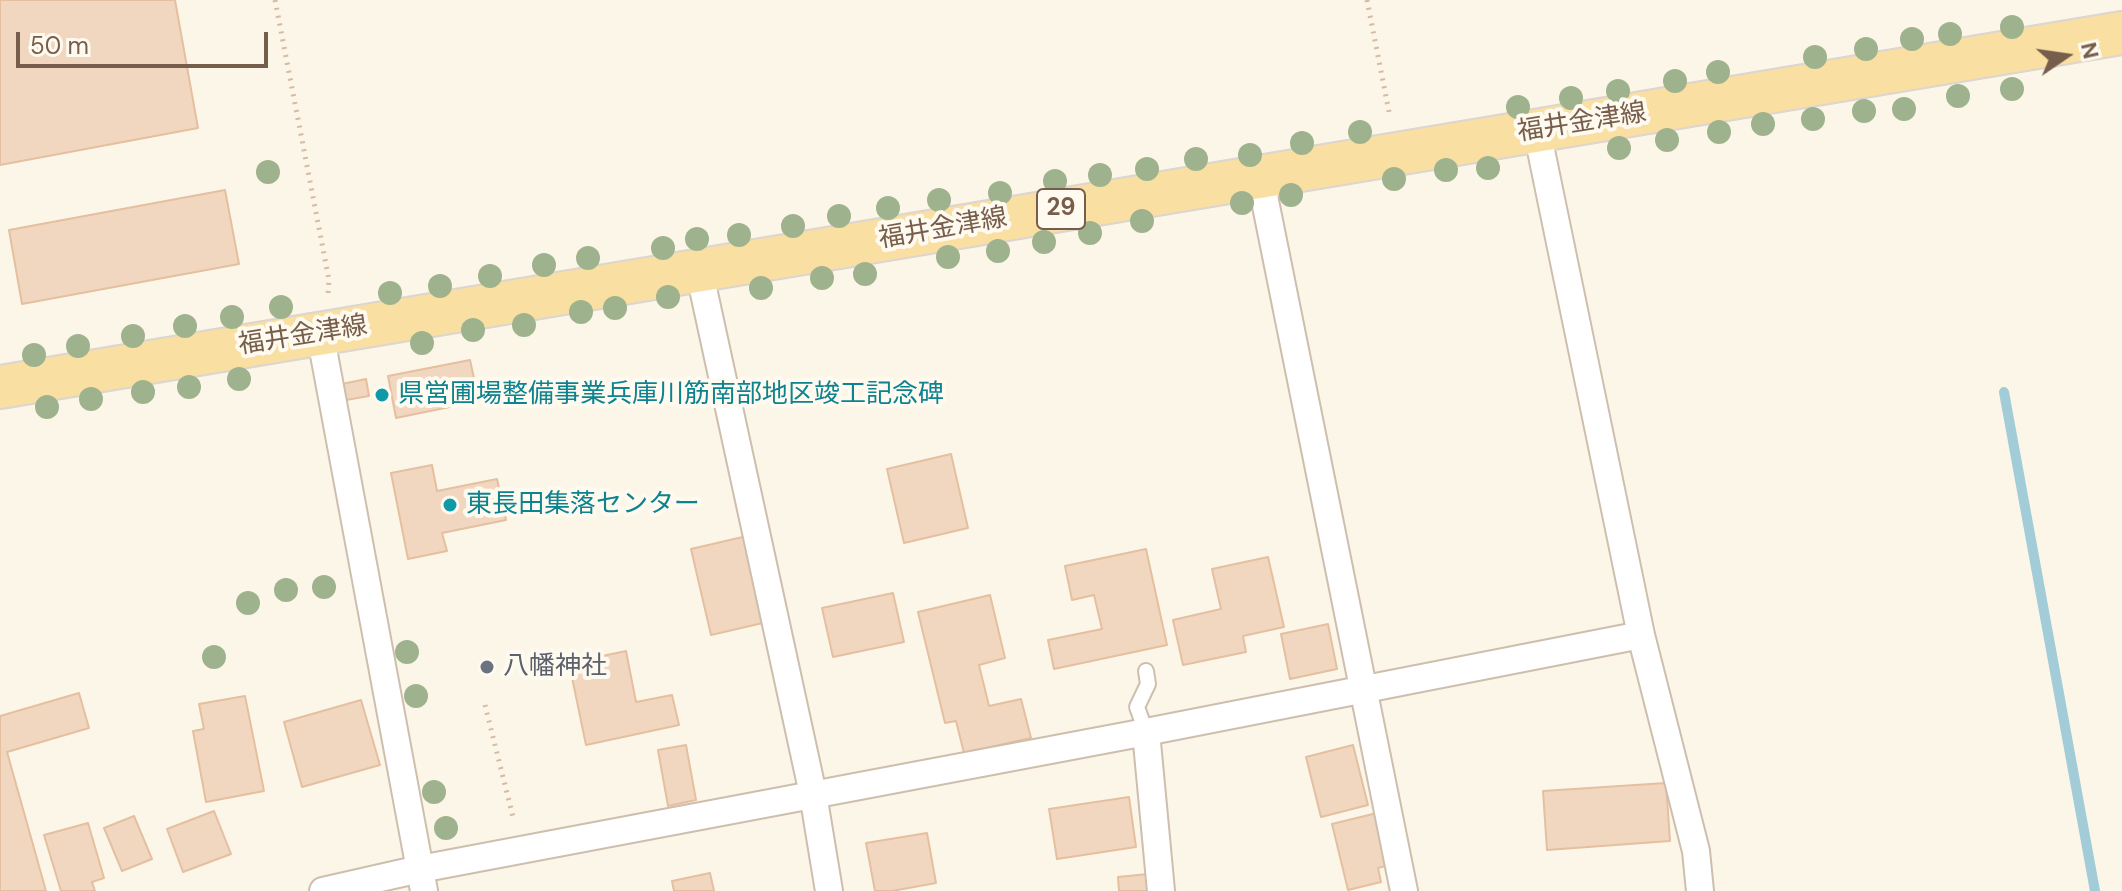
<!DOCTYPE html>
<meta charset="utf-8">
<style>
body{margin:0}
#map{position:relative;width:2122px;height:891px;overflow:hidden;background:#fcf6e8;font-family:"DM Sans",sans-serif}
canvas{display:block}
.north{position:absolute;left:2026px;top:16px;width:80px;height:80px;-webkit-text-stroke:6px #fffaef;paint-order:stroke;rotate:77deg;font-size:22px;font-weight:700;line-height:32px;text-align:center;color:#775e4c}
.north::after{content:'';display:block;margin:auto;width:28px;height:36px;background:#775e4c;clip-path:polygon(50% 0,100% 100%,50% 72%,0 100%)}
.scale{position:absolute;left:16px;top:32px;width:252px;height:36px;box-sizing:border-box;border:4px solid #775e4c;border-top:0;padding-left:10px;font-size:24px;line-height:28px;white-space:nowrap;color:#775e4c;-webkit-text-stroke:6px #fffaef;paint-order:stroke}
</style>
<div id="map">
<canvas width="2122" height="891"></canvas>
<div class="north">N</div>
<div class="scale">50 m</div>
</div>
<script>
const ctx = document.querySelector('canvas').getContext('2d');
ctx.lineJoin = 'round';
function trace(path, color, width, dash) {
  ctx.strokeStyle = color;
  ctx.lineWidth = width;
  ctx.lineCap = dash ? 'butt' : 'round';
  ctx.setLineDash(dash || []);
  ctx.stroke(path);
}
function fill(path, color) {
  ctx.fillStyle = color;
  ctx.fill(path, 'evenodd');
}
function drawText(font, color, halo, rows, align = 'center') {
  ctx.font = font + ' "DM Sans","Noto Sans JP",sans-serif';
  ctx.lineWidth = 8;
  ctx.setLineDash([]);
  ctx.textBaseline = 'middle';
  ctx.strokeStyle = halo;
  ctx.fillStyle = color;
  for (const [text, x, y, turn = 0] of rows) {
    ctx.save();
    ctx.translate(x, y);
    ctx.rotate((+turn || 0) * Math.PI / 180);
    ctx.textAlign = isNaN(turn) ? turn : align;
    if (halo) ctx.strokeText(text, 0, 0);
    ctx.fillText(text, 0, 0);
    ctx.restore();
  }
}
const stream = new Path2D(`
 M2004,392L2095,891`);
const building = new Path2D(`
 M0,0H175L198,128L0,165Z
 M225,190L239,264L22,304L9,230Z
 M470,360L479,401L396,418L388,376Z
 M366,379L369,396L346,400L342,384Z
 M951,454L968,528L904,543L887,469Z
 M432,465L437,491L497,479L506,520L442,533L447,551L408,559L391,473Z
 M747,536L767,622L711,635L691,549Z
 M1146,549L1167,645L1054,669L1048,640L1102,629L1094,595L1072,600L1065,566Z
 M1268,557L1284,627L1243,636L1246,652L1183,665L1173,620L1221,609L1212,569Z
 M893,593L904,642L833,657L822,608Z
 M990,595L1005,658L979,665L989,706L1021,699L1031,738L964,753L956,721L945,723L918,612Z
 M1328,624L1337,669L1290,679L1281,634Z
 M626,651L636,702L672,695L679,725L586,745L569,663Z
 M79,693L89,728L7,752L46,891H0V716Z
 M245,696L264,791L206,802L193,731L204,729L199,704Z
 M361,700L380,765L302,787L284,722Z
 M686,745L696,800L668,806L658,750Z
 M1353,745L1368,805L1321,817L1306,757Z
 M1666,783L1670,841L1547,850L1543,791Z
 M1129,797L1136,847L1057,859L1049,809Z
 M214,811L231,854L183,872L167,829Z
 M1381,812L1393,864L1378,868L1381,882L1348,890L1332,824Z
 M134,816L152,859L122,871L104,828Z
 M88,823L104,878L92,882L95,891H61L44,835Z
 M927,833L936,883L892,891H875L866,843Z
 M710,873L714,891H674L672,881Z
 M1148,874L1150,891H1119L1118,877Z`);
const path = new Path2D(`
 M275,0L329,280L328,294
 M1367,0L1390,117
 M485,705L514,821`);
const lane = new Path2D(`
 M1146,732L1137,707L1148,684L1146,671`);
const street = new Path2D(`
 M1537,131L1641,635L1696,851L1700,891
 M1260,176L1404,891
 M699,270L813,794L829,891
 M320,333L424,891
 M1146,732L1161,891
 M323,891L420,869L1146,732L1641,635`);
const primary = new Path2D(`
 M0,387L2122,33`);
const trees = [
 [2012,27],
 [1950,34],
 [1912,39],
 [1866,49],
 [1815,57],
 [1718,72],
 [1675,81],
 [2012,89],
 [1618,91],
 [1958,96],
 [1571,98],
 [1518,107],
 [1904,109],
 [1864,111],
 [1813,119],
 [1763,124],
 [1360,132],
 [1719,132],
 [1667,140],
 [1302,143],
 [1619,148],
 [1250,155],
 [1196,159],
 [1488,168],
 [1147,169],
 [1446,170],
 [268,172],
 [1100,175],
 [1394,179],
 [1055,181],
 [1000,193],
 [1291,195],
 [939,200],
 [1242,203],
 [888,208],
 [839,216],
 [1142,221],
 [793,226],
 [1090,233],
 [739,235],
 [697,239],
 [1044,242],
 [663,248],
 [998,251],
 [948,257],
 [588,258],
 [544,265],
 [865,274],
 [490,276],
 [822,278],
 [440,286],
 [761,288],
 [390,293],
 [668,297],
 [281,307],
 [615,308],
 [581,312],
 [232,317],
 [524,325],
 [185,326],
 [473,330],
 [133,336],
 [422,343],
 [78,346],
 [34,355],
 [239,379],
 [189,387],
 [143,392],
 [91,399],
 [47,407],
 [324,587],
 [286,590],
 [248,603],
 [407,652],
 [214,657],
 [416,696],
 [434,792],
 [446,828]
];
const markers = [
 [382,395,8,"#0f9aa8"],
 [450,505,8,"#0f9aa8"],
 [487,667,8,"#6b7280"]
];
const shields = [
 [1061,209,48]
];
const shieldNames = [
 ["29",1061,209]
];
const streetNames = [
 ["福井金津線",1582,123,-9],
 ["福井金津線",943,229,-10],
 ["福井金津線",303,336,-9]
];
const cultureNames = [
 ["県営圃場整備事業兵庫川筋南部地区竣工記念碑",398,395],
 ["東長田集落センター",466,505]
];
const worshipNames = [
 ["八幡神社",503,667]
];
trace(stream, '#a2ccd8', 10);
fill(building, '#f2d7c0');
trace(building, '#e4bfa0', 2);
trace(lane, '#cebeae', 18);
trace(street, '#cebeae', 30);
trace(primary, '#dcd5d0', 46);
trace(path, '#d7baa2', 5, [2, 6]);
trace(lane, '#fff', 14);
trace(street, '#fff', 26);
trace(primary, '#fadfa2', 42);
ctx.fillStyle = '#9eb38d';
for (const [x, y] of trees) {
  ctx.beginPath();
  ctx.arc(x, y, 12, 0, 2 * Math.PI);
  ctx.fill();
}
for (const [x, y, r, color] of markers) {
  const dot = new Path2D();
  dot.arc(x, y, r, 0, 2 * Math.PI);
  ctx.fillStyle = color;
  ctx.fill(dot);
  trace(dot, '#fffaef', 3);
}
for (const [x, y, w] of shields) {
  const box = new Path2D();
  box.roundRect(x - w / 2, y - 20, w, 40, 6);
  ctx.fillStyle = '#fffaef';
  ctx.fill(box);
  trace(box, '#775e4c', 2);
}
drawText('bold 24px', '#775e4c', null, shieldNames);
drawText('26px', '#775e4c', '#fffaef', streetNames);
drawText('26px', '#0d838f', '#fffaef', cultureNames, 'left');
drawText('26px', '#5b616d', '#fffaef', worshipNames, 'left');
</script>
